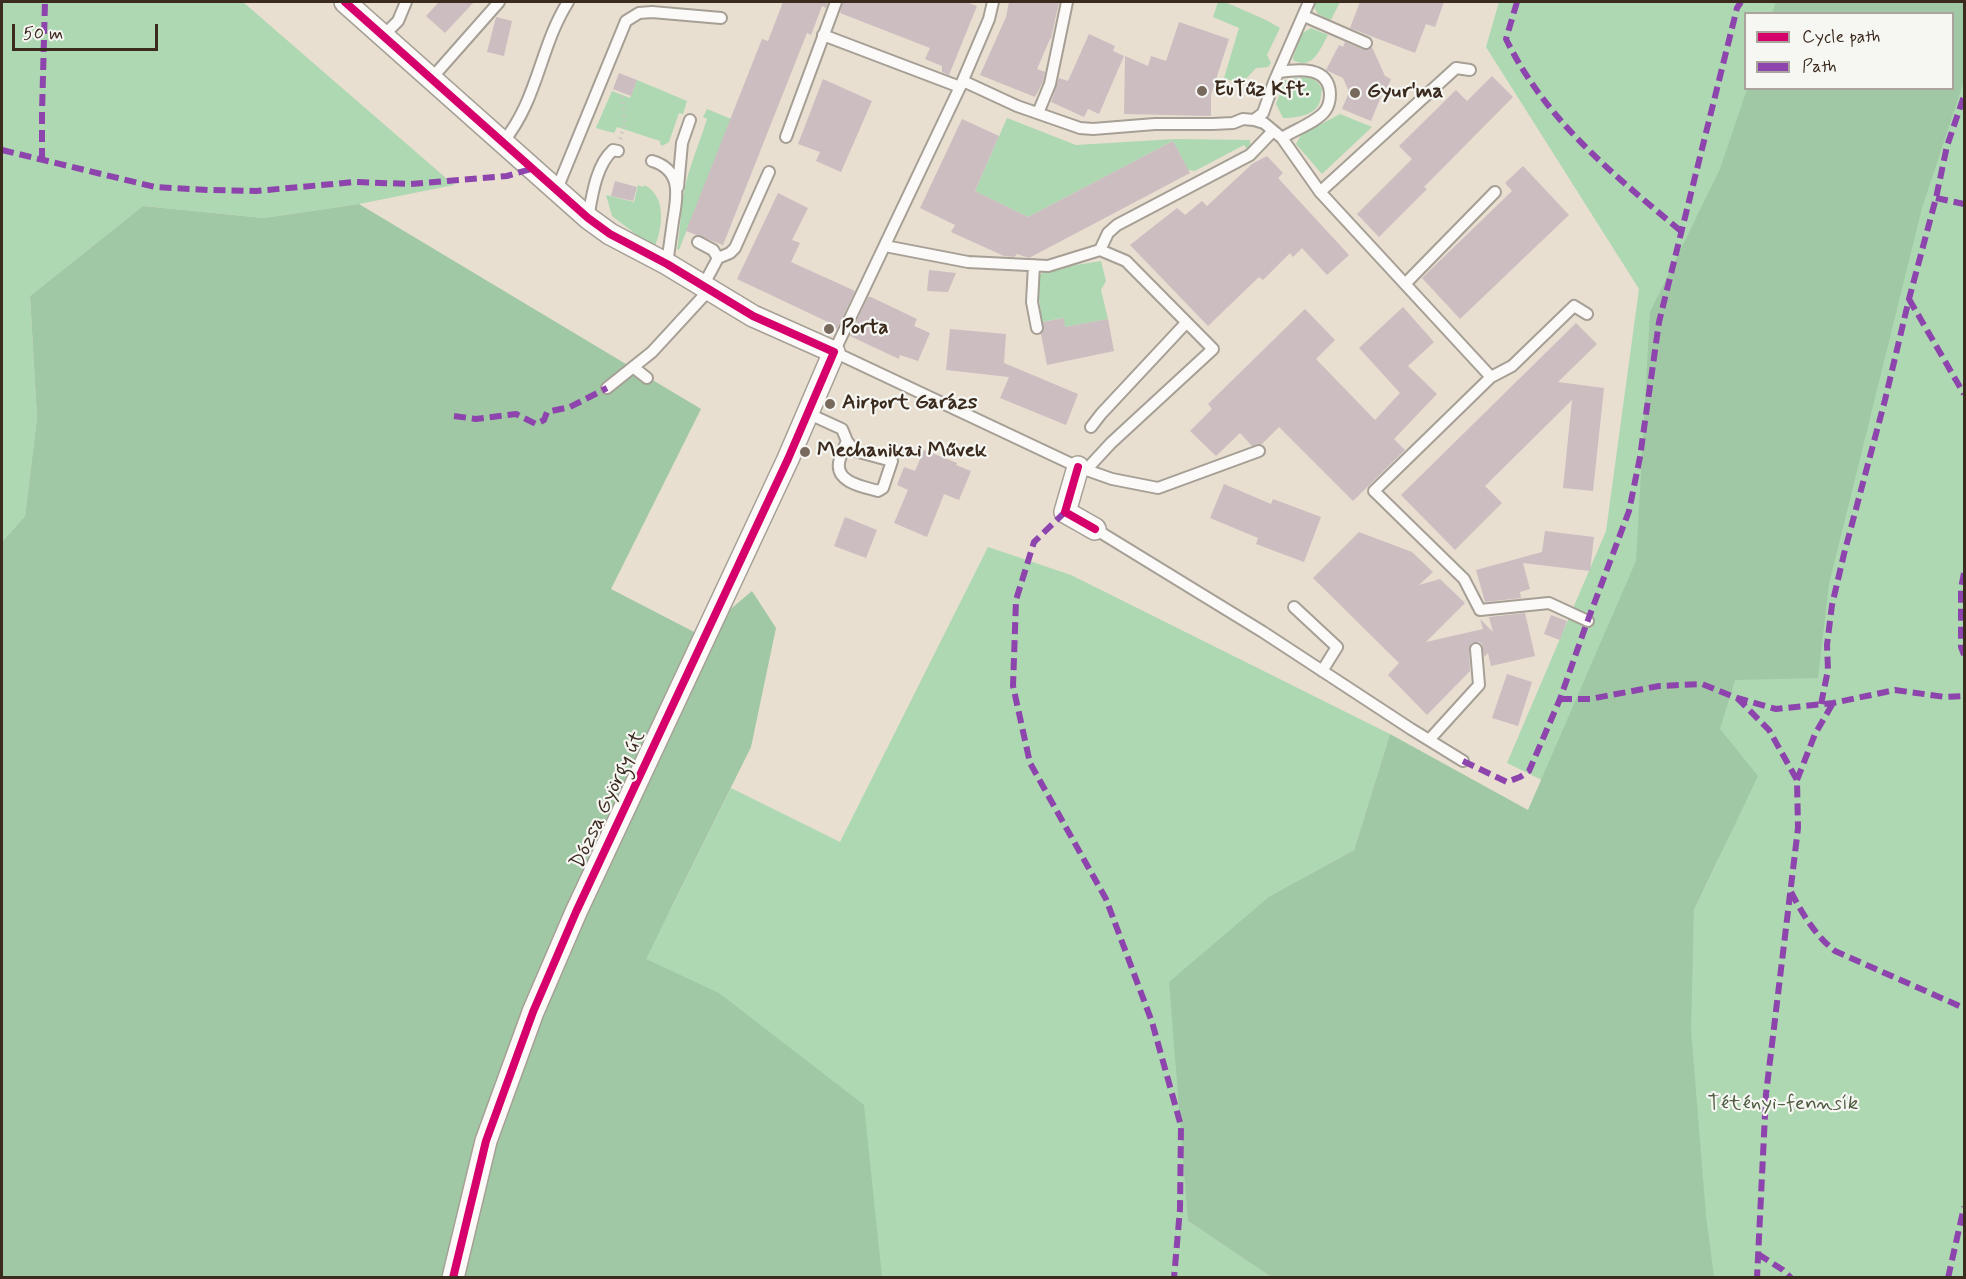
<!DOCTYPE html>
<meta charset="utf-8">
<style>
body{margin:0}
#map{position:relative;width:1966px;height:1279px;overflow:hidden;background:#e8dfd1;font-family:Mynerve,sans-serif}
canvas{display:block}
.frame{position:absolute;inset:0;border:3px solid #3b2a1e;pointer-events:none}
.legend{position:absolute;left:1744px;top:12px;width:210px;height:78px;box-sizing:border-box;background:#f6f6f2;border:2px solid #aba49d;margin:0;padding:8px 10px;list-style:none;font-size:18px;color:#3b2a1e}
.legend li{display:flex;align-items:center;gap:12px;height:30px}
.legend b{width:30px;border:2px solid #aba49d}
.scale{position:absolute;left:12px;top:24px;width:146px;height:27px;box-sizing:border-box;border:3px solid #3b2a1e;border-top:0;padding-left:8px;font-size:18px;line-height:21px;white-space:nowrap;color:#3b2a1e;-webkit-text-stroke:4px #f6f6f2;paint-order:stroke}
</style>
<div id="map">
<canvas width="1966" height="1279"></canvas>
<div class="frame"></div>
<ul class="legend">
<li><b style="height:8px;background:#d6006c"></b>Cycle path</li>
<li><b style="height:8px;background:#8e44ad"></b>Path</li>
</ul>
<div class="scale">50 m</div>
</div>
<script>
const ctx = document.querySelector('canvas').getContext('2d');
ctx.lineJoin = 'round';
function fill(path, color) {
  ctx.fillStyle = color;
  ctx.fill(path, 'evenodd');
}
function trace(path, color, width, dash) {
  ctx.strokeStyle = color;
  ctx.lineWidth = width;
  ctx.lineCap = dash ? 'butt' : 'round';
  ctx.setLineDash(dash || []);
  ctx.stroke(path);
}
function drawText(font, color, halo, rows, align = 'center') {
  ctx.font = font + ' Mynerve,sans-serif';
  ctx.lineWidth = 4.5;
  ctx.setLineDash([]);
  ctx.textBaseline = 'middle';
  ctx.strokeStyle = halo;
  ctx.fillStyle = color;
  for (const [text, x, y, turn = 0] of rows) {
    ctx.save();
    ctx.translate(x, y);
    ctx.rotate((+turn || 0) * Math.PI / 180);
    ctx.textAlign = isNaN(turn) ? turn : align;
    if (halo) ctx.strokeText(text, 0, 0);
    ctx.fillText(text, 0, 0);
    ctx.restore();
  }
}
const green = new Path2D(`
 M2,2H243L454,185L359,204L264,218L143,206L30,296L37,418L25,516L2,542Z
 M1218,2H1225L1266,20L1280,28L1267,55L1271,63L1268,67L1256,68L1246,79L1243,85L1224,78L1239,28L1213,17Z
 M1314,2H1340L1331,20L1318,14L1313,5Z
 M1499,2H1964V1277L1453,1278L1693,932L1694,910L1719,858L1628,822L1507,763L1606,531L1639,289L1486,47ZM1746,14H1952V88H1746Z
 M1311,28L1328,35C1320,49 1313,71 1293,60V58L1301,34Z
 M1302,77C1312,77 1317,80 1322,89C1321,93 1321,100 1319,104C1313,116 1295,118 1283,118L1276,104L1285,80Z
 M637,80L687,101L683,114L679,113L669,142L662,146L660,144V141L617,127L614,133L596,128L612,91L630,98Z
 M707,109L731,119L679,250L677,249C681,228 680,208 685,187C690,164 700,142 707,119L703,117Z
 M1340,114L1372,127L1322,174L1296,144L1301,135Z
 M1007,118L1076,145L1175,139L1250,140L1251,147L1247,149L1244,145L1195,171L1188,170L1173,141L1028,217L975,191Z
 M638,185L643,187L644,185C667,195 663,229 654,248L612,216L606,195L634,202Z
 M1101,261L1106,281L1101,290L1108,319L1065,327L1063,318L1042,322L1037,282L1039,276L1045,270Z
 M988,547L1071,575L1390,734L1354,850L1270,896L1188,1221L1271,1277L476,1278L673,905L731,788L840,842Z`);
const forest = new Path2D(`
 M1776,2H1964V81L1922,208L1829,584L1818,678L1735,680L1720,729L1758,776L1694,910L1691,1029L1706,1216L1714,1277H1271L1188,1221L1169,982L1270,896L1354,850L1390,734L1528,810L1636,561L1650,312L1720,169L1747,89L1952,88V14L1772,13Z
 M359,204L701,409L611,589L700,635L752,591L776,628L751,747L646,959L719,993L864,1105L882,1277H2V542L25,516L37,418L30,296L143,206L264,218Z`);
const building = new Path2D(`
 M439,2H474L445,33L426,16Z
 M783,2H828L826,8L822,6L811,35L807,33L723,245L686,231L762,39L768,41Z
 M843,2H966L977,6L949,75L942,72V66L925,59L930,48L840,13Z
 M1009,2H1059L1051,39H1050L1037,69L1045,72L1043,82L1035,97L980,75L1006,17Z
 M1360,2H1444L1435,27L1426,24L1415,53L1350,28Z
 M496,17L512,21L504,56L487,52Z
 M1179,22L1229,39L1211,95V116L1124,114L1125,56L1148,66L1151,56L1166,61Z
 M1089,34L1115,46L1113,51L1124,56L1099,114L1088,109L1084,117L1051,102L1059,78L1068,81Z
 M1345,42L1364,50H1367L1372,47L1385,76L1391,79L1384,95L1382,94L1371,121L1342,109L1349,92L1343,78L1326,70L1339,45L1343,47Z
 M619,73L637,80L631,96L613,89Z
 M1492,76L1513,97L1424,187L1427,189L1379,237L1357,214L1412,159L1399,146L1456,90L1467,101Z
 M823,79L872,101L841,172L816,161L820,152L798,144Z
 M962,119L999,136L975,191L1028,217L1173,141L1190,173L1029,258L1017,254L1014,257L1004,256L951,232L955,225L920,208Z
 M1267,156L1283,173L1278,178L1349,255L1327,275L1302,248L1293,257L1290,253L1263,280L1259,277L1208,326L1130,245L1177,208L1185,215L1202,201L1207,206L1252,164Z
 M1523,166L1569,215L1460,319L1422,278L1512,191L1505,183Z
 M615,181L637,187L633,201L611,196Z
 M778,193L808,208L792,240L800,243L791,262L855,291L837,329L827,324L828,322L737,279Z
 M929,270L956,273L948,292L927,291Z
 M868,297H871L917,319L914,326L930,333L918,361L900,355L899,359L850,336Z
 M1403,307L1434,342L1408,366L1437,394L1394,439L1405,450L1353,501L1279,427L1262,444L1252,446L1240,433L1216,456L1190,431L1212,409L1208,404L1305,309L1335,340L1316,359L1375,420L1400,393L1359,348Z
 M1064,318L1065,327L1108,319L1114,351L1047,365L1041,334L1044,330L1043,322Z
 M1576,323L1597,344L1558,382L1604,388L1593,491L1563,488L1572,400L1485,486L1502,503L1455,550L1401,495Z
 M950,329L1006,334L1004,363L1078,394L1066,425L1000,398L1009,377L946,370Z
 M924,450L957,463L956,465L971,471L959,500L944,494L927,537L894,523L908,490L897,485L904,467L915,471Z
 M1224,484L1271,504L1273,499L1321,517L1304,562L1256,544L1258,538L1210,518Z
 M845,517L877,530L866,558L834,546Z
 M1545,531L1594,537L1590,571L1523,563L1530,589L1520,592L1521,598L1485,602L1476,570L1542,552Z
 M1359,532L1412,552L1433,572L1419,585L1440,579L1465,603L1426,642L1483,629L1480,619L1493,632L1489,617L1525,613L1535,656L1491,666L1488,653L1484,657L1482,644L1479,642L1472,643L1469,649L1470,671L1427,715L1388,675L1399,663L1313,578Z
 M1551,615L1567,621L1560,640L1544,634Z
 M1507,674L1532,682L1518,726L1492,718Z`);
const path = new Path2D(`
 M620,139L625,124L622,95`);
const lane = new Path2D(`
 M993,2L989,19L960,87L834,352L1078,467L1112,479L1158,488L1259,451
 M1304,16L1366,43
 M823,35L960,87
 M383,36L398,21L406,2
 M1279,72C1299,69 1329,66 1330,94C1330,100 1329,106 1325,111C1317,122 1294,130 1282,138
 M431,79L499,2
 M963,81L1017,106L1080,128L1093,129L1155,124H1213L1233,123L1243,119L1254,120L1264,123L1282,138L1320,192L1491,377L1374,491L1464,579L1480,610L1549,603L1588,621
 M1038,113L1050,84L1067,2
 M1254,120L1263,113L1274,82L1309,2
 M786,137L836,2
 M503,142C538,100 540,46 568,2
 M652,161C683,170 677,197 673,221C671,236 669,250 667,264
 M678,187L682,143L690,120
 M557,189L626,21L639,13L652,12L721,18
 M1320,192L1456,68L1470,70
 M588,218C592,196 596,165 613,150L618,151
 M698,242L713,250L718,258
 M885,246L968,262L1048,266L1100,250L1126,261L1213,349L1111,443L1086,470
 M1100,250L1108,233L1117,225L1250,155L1273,131
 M1034,265L1032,302L1037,328
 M1405,284L1495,192
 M703,286L718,258L730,253L735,248L769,172
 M633,367L647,378
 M1491,377L1512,366L1574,306L1587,314
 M607,388L652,352L710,289
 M807,413L842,429L847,441L855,451L892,461L883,488L878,491C865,487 836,483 839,463C840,456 844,448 847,441
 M1091,427L1101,414L1186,323
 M1095,529L1263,632L1411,729L1463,761
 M1294,607L1337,647L1322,671
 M1429,740L1479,685L1476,649`);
const street = new Path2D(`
 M345,2L588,218L610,234L667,264L753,316L834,352L788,459L576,912L533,1012L486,1141L453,1278
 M1078,467L1065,512L1095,529`);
const quiet = new Path2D(`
 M1517,2L1506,39C1546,121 1613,174 1682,232
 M2,150L155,187L208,190L256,191L355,182L411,184L507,176L534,168
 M42,160V112L45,2
 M1936,198L1964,204
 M1909,299L1964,394
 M454,416L476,419L516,414L536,424L544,420L547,412L570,407L607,388
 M1065,512L1034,542L1016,600L1013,686L1030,763L1106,899L1152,1022L1181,1126L1180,1209L1174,1278
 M1964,573L1961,588V647L1964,655
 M1737,698L1769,730L1797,780L1798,828L1766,1094L1757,1278
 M1560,699H1590L1659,686L1702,684L1737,698L1776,709L1833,703L1895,690L1945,697L1964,696
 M1821,704L1828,670L1827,645L1832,605L1844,554L1885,400L1909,299L1936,198L1947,146L1964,96
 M1463,761L1507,782L1520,777L1529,771L1560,699L1585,628L1629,511L1640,457L1659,322L1737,8L1741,2
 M1797,780L1815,734L1833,703
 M1791,892C1803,915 1815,935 1835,951L1964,1008
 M1758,1254L1783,1270L1791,1278
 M1948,1278L1964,1207`);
const cycleway = new Path2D(`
 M345,2L588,218L610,234L667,264L753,316L834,352L788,459L576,912L533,1012L486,1141L453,1278
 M1078,467L1065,512L1095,529`);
const markers = [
 [1202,91,6,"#78695d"],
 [1355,93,6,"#78695d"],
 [829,329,6,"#78695d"],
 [830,404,6,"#78695d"],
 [805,452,6,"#78695d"]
];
const poiNames = [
 ["EuTűz Kft.",1214,91],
 ["Gyur'ma",1367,93],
 ["Porta",841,329],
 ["Airport Garázs",842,404],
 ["Mechanikai Művek",817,452]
];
const streetNames = [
 ["Dózsa György út",609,800,-65]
];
const parkNames = [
 ["Tétényi-fennsík",1783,1105]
];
fill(green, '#add8b1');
fill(forest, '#a0c8a4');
fill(building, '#cbbdc0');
trace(lane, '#a69f95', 14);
trace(street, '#a69f95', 24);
trace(path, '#cbc7c3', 4, [1.5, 4.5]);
trace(lane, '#fcfaf8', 10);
trace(street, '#fcfaf8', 21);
trace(quiet, '#8e44ad', 6, [12, 6]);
trace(cycleway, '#d6006c', 8);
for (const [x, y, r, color] of markers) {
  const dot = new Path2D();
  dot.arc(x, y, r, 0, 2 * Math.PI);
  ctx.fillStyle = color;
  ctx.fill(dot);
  trace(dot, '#f6f6f2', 2);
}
drawText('bold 21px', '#3b2a1e', '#f6f6f2', poiNames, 'left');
drawText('21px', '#3b2a1e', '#f6f6f2', streetNames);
drawText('21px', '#4f5d42', '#f6f6f2', parkNames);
</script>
